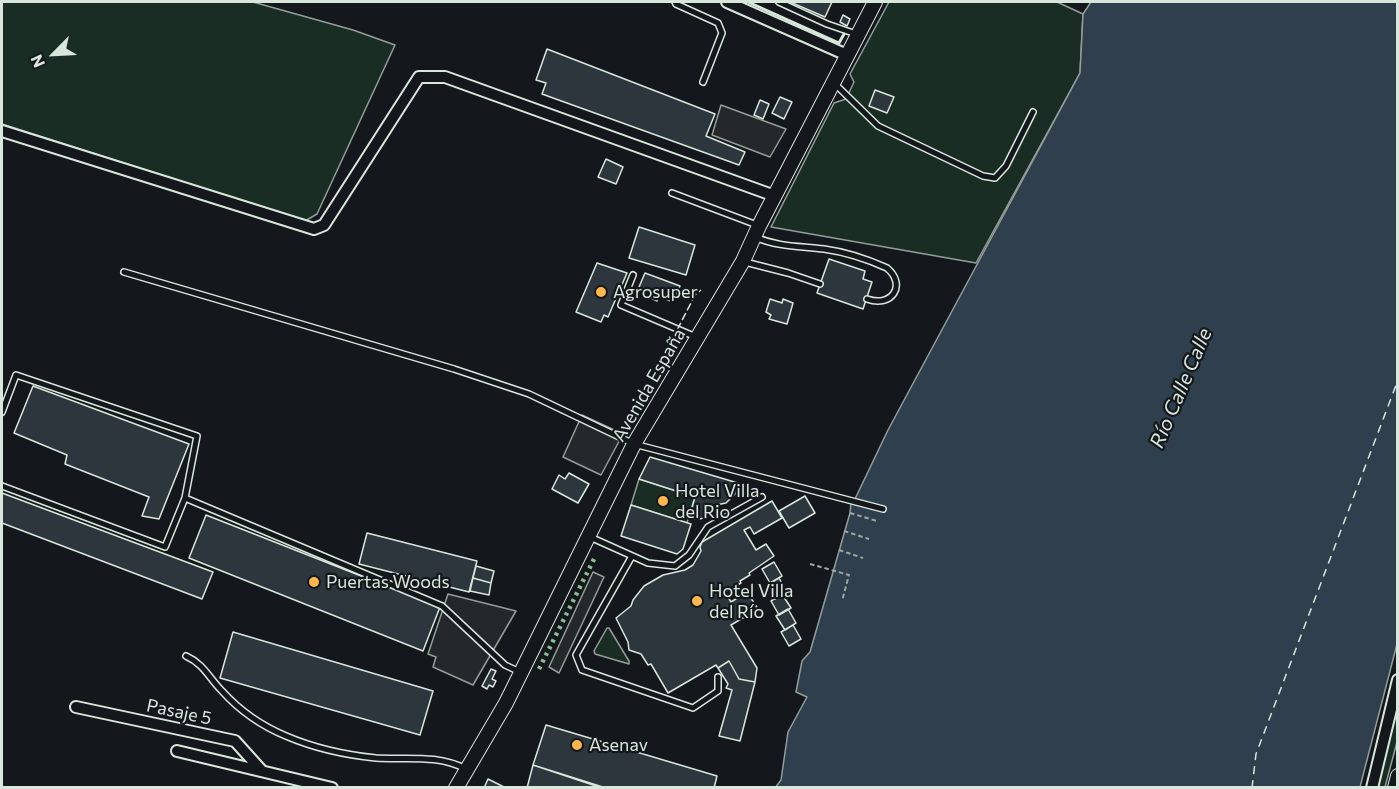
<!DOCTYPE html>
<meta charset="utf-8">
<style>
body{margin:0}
#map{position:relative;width:1399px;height:789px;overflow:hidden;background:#14181c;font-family:Commissioner,sans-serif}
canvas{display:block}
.frame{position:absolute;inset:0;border:3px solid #d8e6dc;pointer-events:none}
.north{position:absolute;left:24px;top:24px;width:60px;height:60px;-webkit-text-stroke:4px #14181c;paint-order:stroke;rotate:246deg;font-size:16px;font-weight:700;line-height:24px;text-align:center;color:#d8e6dc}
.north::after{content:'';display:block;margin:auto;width:21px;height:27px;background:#d8e6dc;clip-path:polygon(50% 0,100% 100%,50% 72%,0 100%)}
</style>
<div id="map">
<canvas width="1399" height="789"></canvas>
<div class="frame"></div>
<div class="north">N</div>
</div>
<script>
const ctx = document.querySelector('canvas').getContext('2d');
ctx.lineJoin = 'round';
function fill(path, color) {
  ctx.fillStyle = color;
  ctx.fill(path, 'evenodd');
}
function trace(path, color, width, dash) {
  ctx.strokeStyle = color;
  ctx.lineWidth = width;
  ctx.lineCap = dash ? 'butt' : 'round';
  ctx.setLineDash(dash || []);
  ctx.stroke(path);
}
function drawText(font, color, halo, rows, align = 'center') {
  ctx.font = font + ' Commissioner,sans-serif';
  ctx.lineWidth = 4.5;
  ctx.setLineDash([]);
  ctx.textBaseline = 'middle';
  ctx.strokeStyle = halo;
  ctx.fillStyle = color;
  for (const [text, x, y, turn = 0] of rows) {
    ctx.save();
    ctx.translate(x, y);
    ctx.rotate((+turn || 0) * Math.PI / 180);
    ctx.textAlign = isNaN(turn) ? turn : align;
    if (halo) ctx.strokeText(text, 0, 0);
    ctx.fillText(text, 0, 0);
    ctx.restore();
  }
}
const green = new Path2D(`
 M2,2H253L353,30L395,45L317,214L305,221L2,124Z
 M889,2H1057L1083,14L1080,73L976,263L771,227L834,103L846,99L854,82L850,74Z
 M639,479L695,497L687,523L631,505Z
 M607,628H609L629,661V664L595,654L594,651Z
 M1397,695V742L1385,787L1374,788Z`);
const parking = new Path2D(`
 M721,105L786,129L770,157L712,135Z
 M582,415L623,434L601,475L563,457Z
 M593,572L604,577L559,673L549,667Z
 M448,594L516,611L473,685L433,667L436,657L428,654Z`);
const water = new Path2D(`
 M1091,2H1397V644L1360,787L775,788L781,780L788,732L807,697L796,692L802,661L810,652L850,513L851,503L854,501L888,430L1080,73L1083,14Z`);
const ferry = new Path2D(`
 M1252,788L1256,754L1398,380`);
const building = new Path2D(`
 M790,2H832L825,17Z
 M843,15L850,19L847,26L840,22Z
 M547,49L715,114L706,136L745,152L739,165L542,94L546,83L536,80Z
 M875,90L894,97L887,113L869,106Z
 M780,97L792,102L784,119L772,113Z
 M760,100L769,104L763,119L754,115Z
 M606,159L623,167L616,184L598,177Z
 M639,227L695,245L686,275L629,258Z
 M829,259L865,271L863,279L872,282L863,309L817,293Z
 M597,263L627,273L608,317L604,315L601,322L576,312Z
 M645,273L680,286L673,302L659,296L657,301L651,298L654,293L639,287Z
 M770,299L782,303L783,299L793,303L787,324L769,319L771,315L766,312Z
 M33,386L189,444L159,519L142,516L149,497L65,464L67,455L14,433Z
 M650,457L738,483L736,493L726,503L716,505L714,509L712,508L710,514L704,518L699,519L689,518L695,497L639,479Z
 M569,473L589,484L578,503L552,489L559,475L565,479Z
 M2,493L213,572L202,599L2,523Z
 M805,496L815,513L789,528L779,511Z
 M772,501L782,518L754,534L750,527L744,530L756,550L766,544L774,556L749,573L750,575L740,581L741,583L725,592L731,602L747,592L758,609L731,625L757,668L755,682L739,679L729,661L718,668L716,665L668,693L651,664L648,665L641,654L629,650L628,642L616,618L631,606L633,600L644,586L663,575L685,570L693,565L701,551L700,547L702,542Z
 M631,505L691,524L683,549L677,554L621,536Z
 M206,515L440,607L423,651L189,558Z
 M367,533L477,561L469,592L359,564Z
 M774,562L782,576L770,583L762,569Z
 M476,566L494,571L491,583L473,578Z
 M473,578L491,583L489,595L470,591Z
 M779,578L787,592L775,599L767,585Z
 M782,594L791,608L779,615L771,601Z
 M788,609L796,623L785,630L776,616Z
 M793,625L801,639L789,646L781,632Z
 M233,632L433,691L420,735L220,678Z
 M729,661L739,679L755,682L740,741L719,736L732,690L726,688L728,684L718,668Z
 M491,669L496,671L492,679L496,681L493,687L489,685L487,689L482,686Z
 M546,725L717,776L714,788H606L533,765Z
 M533,765L602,788H527Z
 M488,779L506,788H484Z`);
const path = new Path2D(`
 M850,513L877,521
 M844,531L869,539
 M839,550L863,558
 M810,564L849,575L842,601`);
const lane = new Path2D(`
 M675,2L676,4L718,23L722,33L703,82
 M779,2L827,24L856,34
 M834,83L878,126L983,176L995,178L1006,166L1033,112
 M672,193L757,225
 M755,237C778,247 800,246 824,249C846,252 867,259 887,268C907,285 892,308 867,299
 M745,262L788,273L820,284
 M124,272L454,369L529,394L634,444L883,509
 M633,275L621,305L696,337
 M2,412L16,375L197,436L185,498
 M2,486L165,547L185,498L442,606L505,665L520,672
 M590,537L648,563L675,566L689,555L708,527L762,497
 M632,556L576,655L582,670L693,708L718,691V677
 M186,656C204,664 209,678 222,691C240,711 262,726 286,736C314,748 346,755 376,758C408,760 436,754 466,769`);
const street = new Path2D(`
 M727,2L847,55
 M2,131L314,229L324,225L419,77H445L775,196
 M76,707L235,741L262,771
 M177,751L332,788
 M1372,788L1398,680`);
const secondary = new Path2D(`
 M456,788L506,703L634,444L743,261L759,226L875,2
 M1395,788L1398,776`);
const hedge = new Path2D(`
 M539,669L594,559`);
const fence = new Path2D(`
 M672,350L674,345L672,340L695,295L701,290`);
const wall = new Path2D(`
 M748,2L839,43L844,34`);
const markers = [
 [601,292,6,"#ffb74d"],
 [663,501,6,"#ffb74d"],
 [314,582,6,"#ffb74d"],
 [697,601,6,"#ffb74d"],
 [577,745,6,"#ffb74d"]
];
const poiNames = [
 ["Agrosuper",613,292],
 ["Hotel Villa",675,491],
 ["del Rio",675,512],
 ["Puertas Woods",326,582],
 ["Hotel Villa",709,591],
 ["del Río",709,612],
 ["Asenav",589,745]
];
const streetNames = [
 ["Avenida España",649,385,-60],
 ["Pasaje 5",179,712,12]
];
const waterNames = [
 ["Río Calle Calle",1181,388,-67]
];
fill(green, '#1a2d24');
trace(green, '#939e99', 1.5);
fill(parking, '#24282b');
trace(parking, '#939e99', 1.5);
fill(water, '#2f3f4d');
trace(water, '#939e99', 1.5);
trace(ferry, '#d8e6dc', 1.5, [8, 6]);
fill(building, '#2c363c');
trace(building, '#d8e6dc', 1.5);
trace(lane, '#d8e6dc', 8);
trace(street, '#d8e6dc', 14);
trace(secondary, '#d8e6dc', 16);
trace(path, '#9da8a2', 2, [4.5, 3]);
trace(lane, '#14181c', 5);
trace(street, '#14181c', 10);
trace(secondary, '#14181c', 14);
trace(hedge, '#8ac095', 4.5, [3, 4.5]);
trace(fence, '#d8e6dc', 1.5, [8, 3]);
trace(wall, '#d8e6dc', 3);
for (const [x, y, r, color] of markers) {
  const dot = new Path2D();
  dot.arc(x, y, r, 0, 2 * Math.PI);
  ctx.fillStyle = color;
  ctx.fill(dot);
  trace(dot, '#14181c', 2);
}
drawText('18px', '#d8e6dc', '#14181c', poiNames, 'left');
drawText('18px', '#d8e6dc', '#14181c', streetNames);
drawText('italic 20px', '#d8e6dc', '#14181c', waterNames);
</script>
